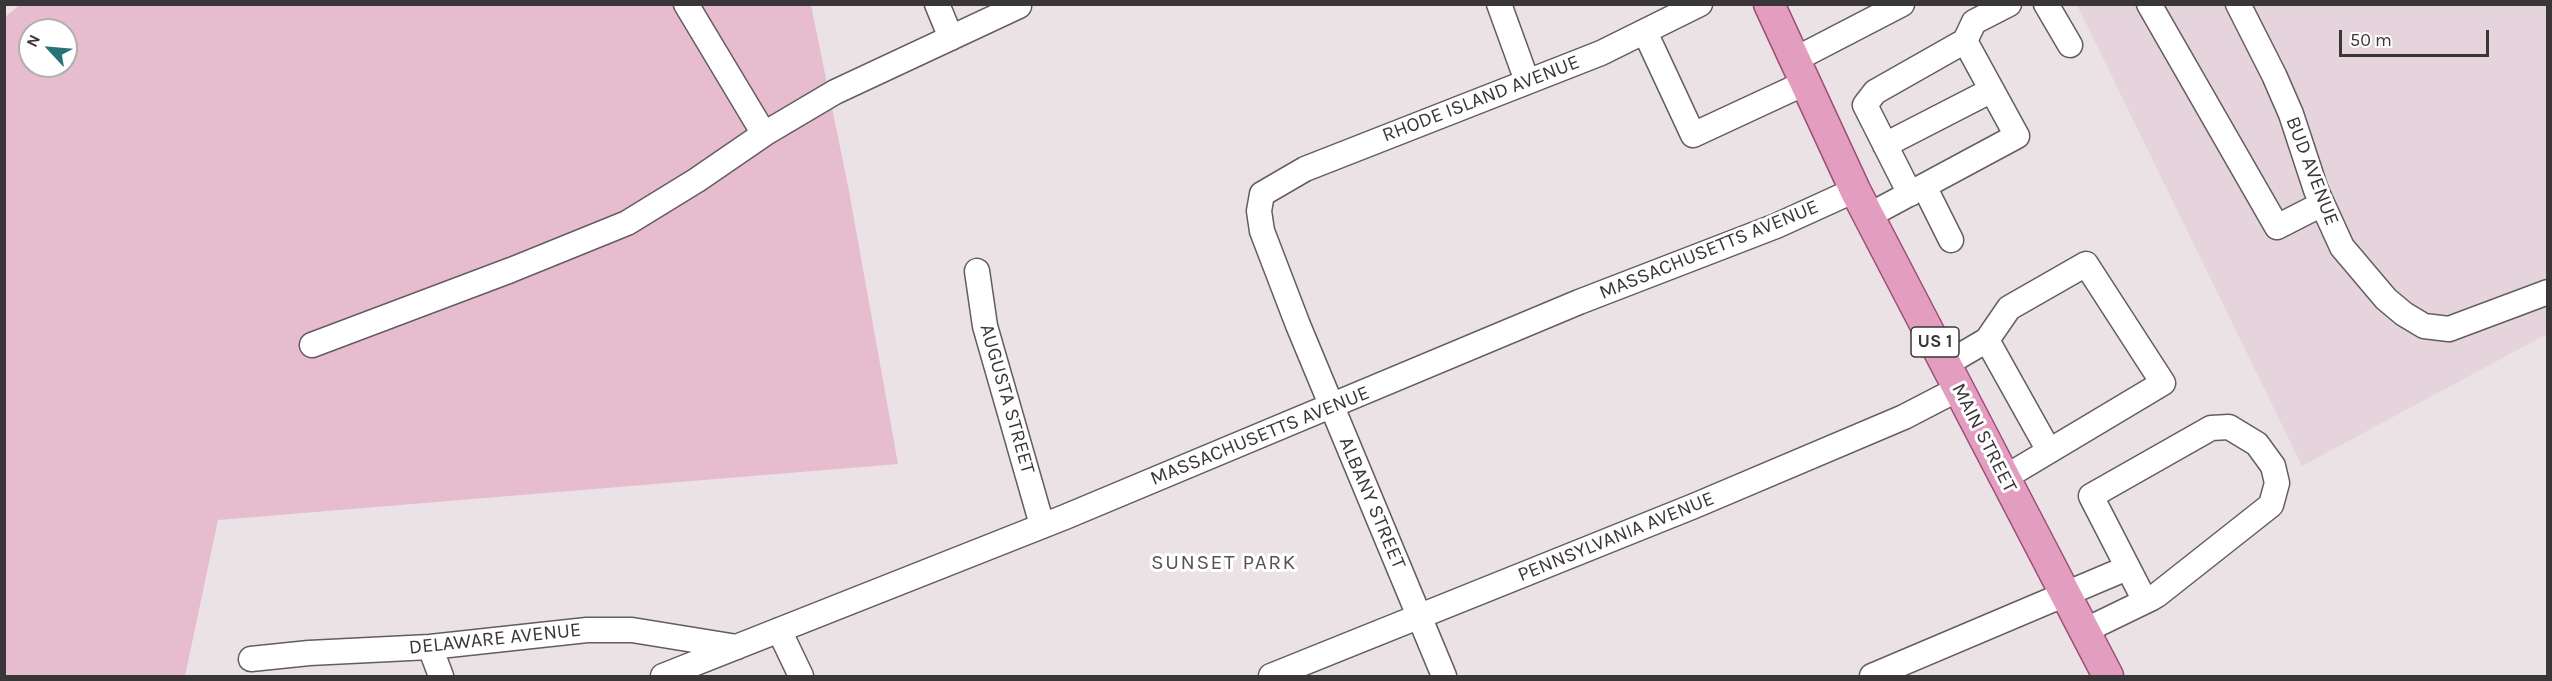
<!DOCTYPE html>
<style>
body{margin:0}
#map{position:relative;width:2552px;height:681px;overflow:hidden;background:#ebe2e6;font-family:Karla,sans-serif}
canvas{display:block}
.frame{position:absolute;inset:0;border:6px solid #3a3638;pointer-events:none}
.north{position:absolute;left:18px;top:18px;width:60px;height:60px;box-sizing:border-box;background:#fff;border:2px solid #b0afaf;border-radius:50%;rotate:296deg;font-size:16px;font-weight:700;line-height:24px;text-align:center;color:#3a3638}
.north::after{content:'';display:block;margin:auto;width:21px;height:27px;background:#287377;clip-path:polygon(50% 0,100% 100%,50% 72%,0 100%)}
.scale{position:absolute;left:2339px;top:30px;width:150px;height:27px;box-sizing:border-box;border:3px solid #3a3638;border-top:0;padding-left:8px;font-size:18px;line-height:21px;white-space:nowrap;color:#3a3638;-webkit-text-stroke:4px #fff;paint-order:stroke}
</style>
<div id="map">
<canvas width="2552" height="681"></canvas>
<div class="frame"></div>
<div class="north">N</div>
<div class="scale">50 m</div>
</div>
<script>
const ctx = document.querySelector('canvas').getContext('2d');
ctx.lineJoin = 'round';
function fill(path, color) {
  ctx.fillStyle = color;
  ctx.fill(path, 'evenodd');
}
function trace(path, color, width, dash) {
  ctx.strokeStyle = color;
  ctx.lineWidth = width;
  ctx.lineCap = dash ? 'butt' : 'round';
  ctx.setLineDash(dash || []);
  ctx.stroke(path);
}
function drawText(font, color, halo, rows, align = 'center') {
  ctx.font = font + ' Karla,sans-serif';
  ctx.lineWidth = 6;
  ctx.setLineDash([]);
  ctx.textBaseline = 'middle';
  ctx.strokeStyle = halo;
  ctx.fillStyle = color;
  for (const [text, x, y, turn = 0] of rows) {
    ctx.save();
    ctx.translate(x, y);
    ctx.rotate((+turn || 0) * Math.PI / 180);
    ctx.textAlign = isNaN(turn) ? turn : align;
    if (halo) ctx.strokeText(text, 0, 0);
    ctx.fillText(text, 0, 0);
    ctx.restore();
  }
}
const built = new Path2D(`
 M2077,5H2547V334L2302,466Z`);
const green = new Path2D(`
 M21,4L811,5L849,191L898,464L218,520L185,676H5V17ZM30,30H66V66H30Z`);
const minor = new Path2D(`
 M686,4L764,134L835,92L1019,6
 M937,4L951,38
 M1499,4L1527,81
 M2046,4L2070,45
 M2149,4L2277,227L2322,204
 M2238,4L2274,75L2291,114L2316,190L2342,247L2386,299L2404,314L2424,326L2449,329L2548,292
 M1645,32L1693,135L1805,83
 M1794,60L1902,4
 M1885,145L1992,90
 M1924,186L1951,240
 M1910,194L1865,105L1875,92L1965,41
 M1870,215L2017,136L1965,41L1974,22L2009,4
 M977,271L985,326L1042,525
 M1987,340L2049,451
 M312,345L511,270L627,223L697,180L764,134
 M1946,364L1987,340L2009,308L2086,264L2163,383L2004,478
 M779,630L801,676
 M2084,631L2152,598L2157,595L2271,505L2277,483L2273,466L2257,444L2229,427L2211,428L2091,496L2145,601
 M430,647L441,676
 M251,659L309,653L430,647L587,630H632L737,647
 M663,676L1065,517L1579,302L1776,226L1855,190
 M1271,676L1694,506L1904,417L1958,389
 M1444,676L1298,325L1262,231L1259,211L1262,194L1305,169L1601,53L1700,4
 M1872,676L2127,568`);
const major = new Path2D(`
 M1769,4L1855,190L2108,676`);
const shields = [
 [1935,342,48]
];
const shieldNames = [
 ["US 1",1935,342]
];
const streetNames = [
 ["RHODE ISLAND AVENUE",1481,99,-21],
 ["BUD AVENUE",2312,171,69],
 ["MASSACHUSETTS AVENUE",1709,250,-22],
 ["AUGUSTA STREET",1007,399,74],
 ["MASSACHUSETTS AVENUE",1260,436,-22],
 ["MAIN STREET",1984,438,63],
 ["ALBANY STREET",1372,503,67],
 ["PENNSYLVANIA AVENUE",1616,537,-22],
 ["DELAWARE AVENUE",495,639,-6]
];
const neighbourhoodNames = [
 ["SUNSET PARK",1224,563]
];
fill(built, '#e5d4db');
fill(green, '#e7bccf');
trace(minor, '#645c60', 27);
trace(major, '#9c4e76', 33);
trace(minor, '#fff', 24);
trace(major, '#e39dc1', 30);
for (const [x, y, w] of shields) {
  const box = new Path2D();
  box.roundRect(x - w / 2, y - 15, w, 30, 4.5);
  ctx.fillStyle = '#fff';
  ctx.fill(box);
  trace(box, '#3a3638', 1.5);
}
drawText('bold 18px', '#3a3638', null, shieldNames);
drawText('20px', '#3a3638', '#fff', streetNames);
ctx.letterSpacing = '1.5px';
drawText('21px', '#585053', '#fff', neighbourhoodNames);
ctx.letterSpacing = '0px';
</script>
